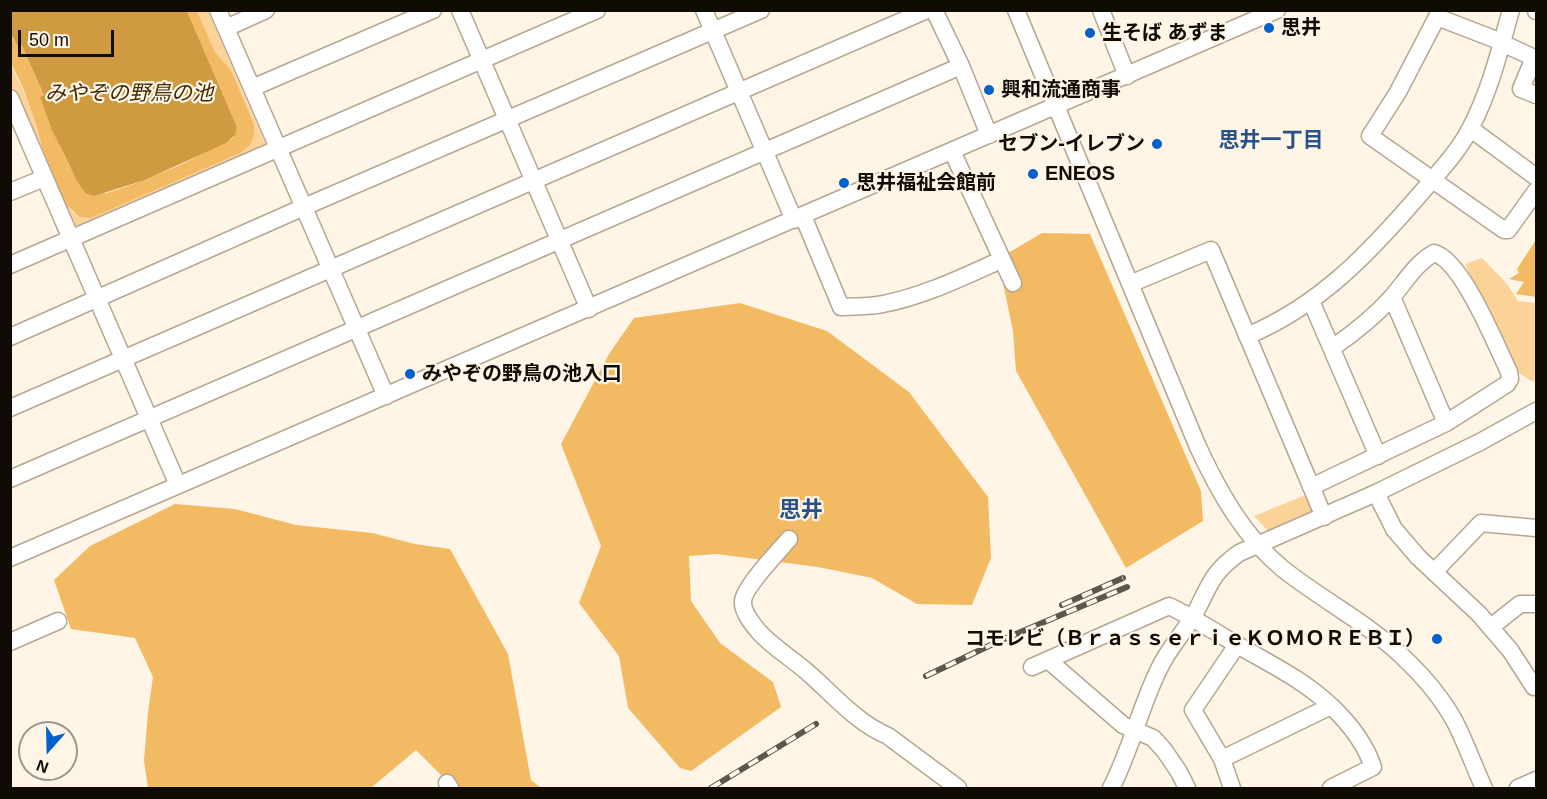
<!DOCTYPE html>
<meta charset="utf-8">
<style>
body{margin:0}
#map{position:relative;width:1547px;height:799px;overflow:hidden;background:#fef5e7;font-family:Helvetica,sans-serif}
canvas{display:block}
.frame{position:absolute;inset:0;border:12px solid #110b05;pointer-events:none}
.north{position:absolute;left:18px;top:721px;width:60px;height:60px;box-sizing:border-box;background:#fef5e7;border:2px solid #9f978d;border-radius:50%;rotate:200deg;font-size:16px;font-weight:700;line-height:24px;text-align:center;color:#110b05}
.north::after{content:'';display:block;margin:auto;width:21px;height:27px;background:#0061ca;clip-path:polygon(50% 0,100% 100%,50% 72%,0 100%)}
.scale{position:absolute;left:18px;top:30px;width:96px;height:27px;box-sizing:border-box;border:3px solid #110b05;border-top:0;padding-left:8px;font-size:18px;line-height:21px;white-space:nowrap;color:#110b05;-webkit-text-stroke:4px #fef5e7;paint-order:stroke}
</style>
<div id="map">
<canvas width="1547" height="799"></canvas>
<div class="frame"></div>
<div class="north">N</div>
<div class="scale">50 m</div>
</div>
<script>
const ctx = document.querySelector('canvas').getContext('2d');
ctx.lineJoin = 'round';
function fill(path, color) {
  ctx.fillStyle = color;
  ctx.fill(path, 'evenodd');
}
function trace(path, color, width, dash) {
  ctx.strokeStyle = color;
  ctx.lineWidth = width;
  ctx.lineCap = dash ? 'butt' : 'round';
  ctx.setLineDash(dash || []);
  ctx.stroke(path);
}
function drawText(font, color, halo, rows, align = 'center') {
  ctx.font = font + ' Helvetica,"Noto Sans JP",sans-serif';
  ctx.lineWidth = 4.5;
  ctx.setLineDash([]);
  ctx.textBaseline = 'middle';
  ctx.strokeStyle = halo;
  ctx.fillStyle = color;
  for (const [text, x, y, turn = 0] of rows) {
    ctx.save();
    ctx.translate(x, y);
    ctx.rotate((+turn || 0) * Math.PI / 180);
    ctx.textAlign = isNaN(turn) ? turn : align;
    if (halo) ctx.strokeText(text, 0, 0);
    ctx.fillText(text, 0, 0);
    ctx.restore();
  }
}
const green = new Path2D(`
 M197,11H208L266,145L77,228L72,225L11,85L10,63C20,83 29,103 36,124C44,148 54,196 74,213L252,140L254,124L231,70L215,52Z
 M1482,258L1508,285L1518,301L1536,303V380L1533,382L1514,370L1465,264Z
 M1308,494L1315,507L1313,515L1269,532L1254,516Z`);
const forest = new Path2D(`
 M187,11H197L215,52L231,70L254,124V135L250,145L240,153L98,215L90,218L80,217L65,204L43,150L36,124L23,88L11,63L10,34L17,45L21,44L44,95L41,97C52,130 66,163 85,193H107L145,180L182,164L233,138L237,127Z
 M1042,233L1090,234L1201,491L1203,521L1126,568L1016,371L1013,331L998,259Z
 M1536,240V297L1516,294L1524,282L1509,279L1519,273L1517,269Z
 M740,303L827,331L909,392L988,497L991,558L972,605L917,604L872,578L818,567L717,554L689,556L691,601L720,643L773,682L781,707L691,771L680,768L628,708L619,656L579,603L601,546L561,444L609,354L634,318Z
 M175,504L235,509L296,525L372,533L415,544L450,549L508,654L531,780L541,788H445L441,775L416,750L371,788H148L144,761L148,712L153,677L135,638L71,629L54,580L90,546Z`);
const water = new Path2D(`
 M10,11H187L237,127L235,135L226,143L145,180L94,196L85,193L77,181L52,130L40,97L44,95L21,44L17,45L11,34Z`);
const minor = new Path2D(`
 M218,10L386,396
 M460,10L589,309
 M704,10L794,220
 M934,10L961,66L989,135
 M1016,10L1198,447C1219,492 1244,537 1283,569C1322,600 1368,623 1404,658C1423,676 1442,698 1455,722C1466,743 1474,767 1484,788
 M1101,10L1127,76
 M1536,10V11
 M226,28L266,10
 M1502,42L1437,17L1398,92L1370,136L1504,230H1508L1536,191
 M1502,43L1530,56L1533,60L1521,89L1536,95
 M252,88L433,10
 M10,98L178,485
 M1471,129L1536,177
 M952,151L1013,283
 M10,192L44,178
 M803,216L841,307C855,306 870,307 883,304C924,296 963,277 1001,260
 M10,265L597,10
 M1130,284L1211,250L1324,517
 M1392,297L1446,423
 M1311,301L1378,456
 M1247,336C1321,305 1370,252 1421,193C1439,172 1459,151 1471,127C1490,91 1500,49 1511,10
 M10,337L304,207L761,10
 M10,408L927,10
 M10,479L961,66
 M1311,487L1446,423L1507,384L1510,379L1509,372C1496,345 1462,260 1434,253C1416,263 1406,281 1392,297C1375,316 1354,333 1332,348
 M1376,493L1394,529L1418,557L1479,614L1510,650L1534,687L1536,686
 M789,539C779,551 744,587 743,601C742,612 753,625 760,633C773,647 791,658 806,671C832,693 855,722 888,736L958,788
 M10,558L1277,10
 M1434,572L1481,523L1536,528
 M1491,627L1520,604H1536
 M10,642L58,621
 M1048,660L1123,725L1153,738L1164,750L1179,772L1187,788
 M1032,667L1169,606C1194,618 1217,633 1241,647C1272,665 1305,681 1331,706
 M1222,759L1331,706C1349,723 1365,743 1373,767L1331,788
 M447,783L450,788
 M1111,788C1131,750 1140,707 1159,669C1168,649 1183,634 1194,615C1210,586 1210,574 1239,553L1376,493L1480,442L1536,411
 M1232,788L1222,759L1193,710L1237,645
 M1518,788L1536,780`);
const rail = new Path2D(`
 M1062,605L1123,578
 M926,676L997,642L1127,587
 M711,788L816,724`);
const markers = [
 [1269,28,6,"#0061ca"],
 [1090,33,6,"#0061ca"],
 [989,90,6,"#0061ca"],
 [1157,144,6,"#0061ca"],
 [1033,174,6,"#0061ca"],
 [844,183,6,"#0061ca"],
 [410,374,6,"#0061ca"],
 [1437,639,6,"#0061ca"]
];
const poiNames = [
 ["思井",1281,28],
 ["生そば あずま",1102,33],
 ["興和流通商事",1001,90],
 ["セブン-イレブン",1145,144,"right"],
 ["ENEOS",1045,174],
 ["思井福祉会館前",856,183],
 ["みやぞの野鳥の池入口",422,374],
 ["コモレビ（ＢｒａｓｓｅｒｉｅＫＯＭＯＲＥＢＩ）",1425,639,"right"]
];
const waterNames = [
 ["みやぞの野鳥の池",129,94]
];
const neighbourhoodNames = [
 ["思井一丁目",1271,141]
];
const quarterNames = [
 ["思井",801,511]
];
fill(green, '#fbd398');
fill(forest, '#f2ba63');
fill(water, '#d09a41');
trace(minor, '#b6a691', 19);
trace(minor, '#fff', 16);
trace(rail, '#5d564d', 6);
trace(rail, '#fef5e7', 4, [11]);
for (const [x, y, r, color] of markers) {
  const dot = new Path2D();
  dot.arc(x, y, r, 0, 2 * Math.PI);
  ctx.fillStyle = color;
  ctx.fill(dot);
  trace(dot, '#fef5e7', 2);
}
drawText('bold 20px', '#110b05', '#fef5e7', poiNames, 'left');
drawText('italic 21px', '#412b04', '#fef5e7', waterNames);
drawText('bold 21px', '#2a5288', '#fef5e7', neighbourhoodNames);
drawText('bold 22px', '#2a5288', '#fef5e7', quarterNames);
</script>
